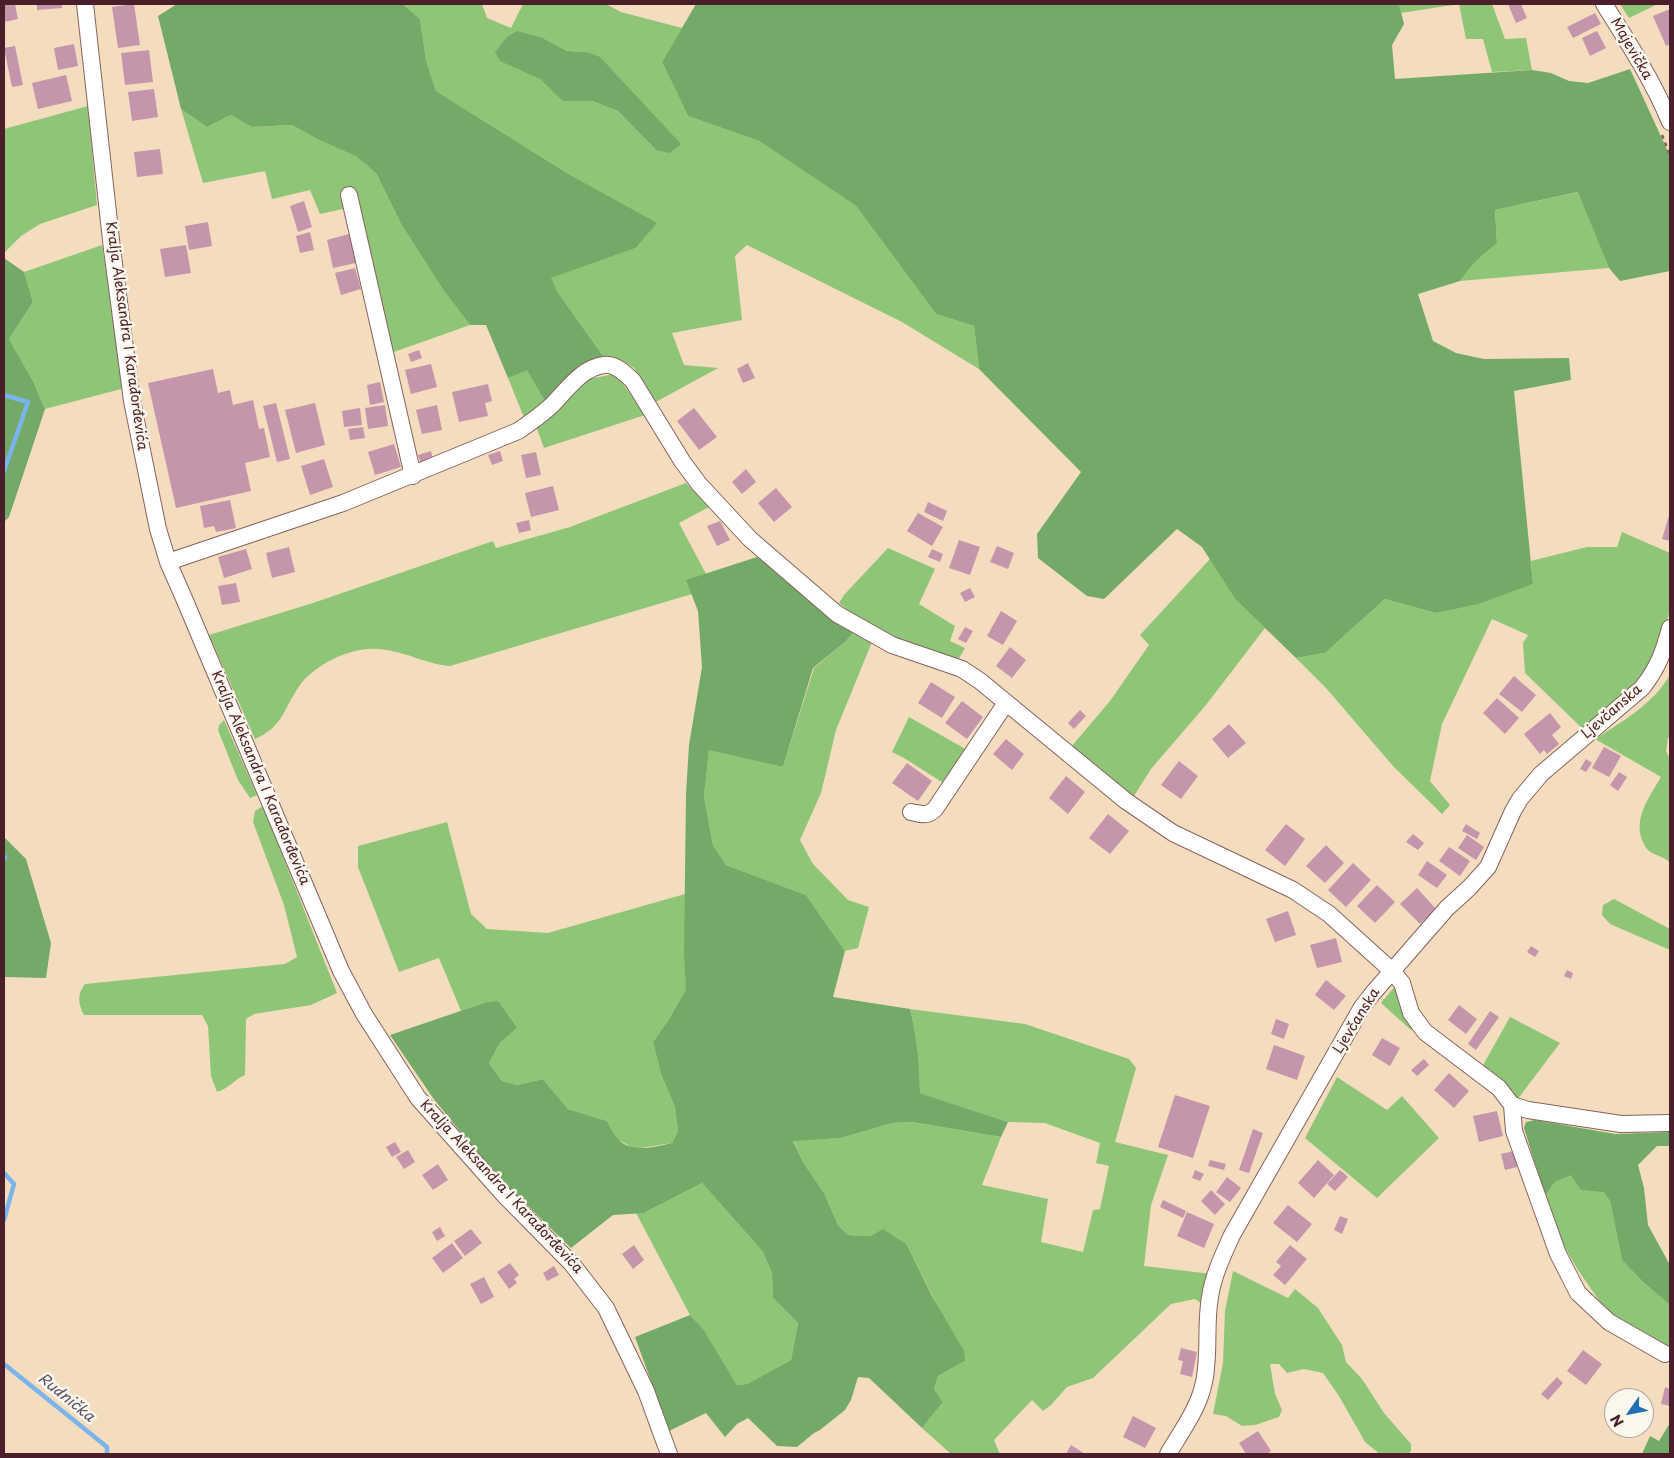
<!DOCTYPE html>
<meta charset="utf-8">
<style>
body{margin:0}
#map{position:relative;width:1674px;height:1458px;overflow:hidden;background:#f4ddbe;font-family:"Playpen Sans",sans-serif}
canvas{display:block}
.frame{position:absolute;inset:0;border:5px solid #4a1f2b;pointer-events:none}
.north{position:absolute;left:1604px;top:1388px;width:50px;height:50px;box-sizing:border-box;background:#fbf7ec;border:1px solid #b4a19f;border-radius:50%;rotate:237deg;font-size:14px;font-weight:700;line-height:20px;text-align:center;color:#4a1f2b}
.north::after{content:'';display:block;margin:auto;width:18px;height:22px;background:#1f6fb2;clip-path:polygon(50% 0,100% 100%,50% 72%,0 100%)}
</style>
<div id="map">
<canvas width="1674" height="1458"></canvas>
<div class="frame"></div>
<div class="north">N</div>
</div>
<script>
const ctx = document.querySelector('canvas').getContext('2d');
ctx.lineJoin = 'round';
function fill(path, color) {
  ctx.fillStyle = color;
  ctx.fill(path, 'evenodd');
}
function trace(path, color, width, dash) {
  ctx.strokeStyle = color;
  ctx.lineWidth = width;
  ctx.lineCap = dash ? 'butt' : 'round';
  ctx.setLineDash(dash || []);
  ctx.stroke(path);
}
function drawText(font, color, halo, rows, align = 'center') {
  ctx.font = font + ' "Playpen Sans",sans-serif';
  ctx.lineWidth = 5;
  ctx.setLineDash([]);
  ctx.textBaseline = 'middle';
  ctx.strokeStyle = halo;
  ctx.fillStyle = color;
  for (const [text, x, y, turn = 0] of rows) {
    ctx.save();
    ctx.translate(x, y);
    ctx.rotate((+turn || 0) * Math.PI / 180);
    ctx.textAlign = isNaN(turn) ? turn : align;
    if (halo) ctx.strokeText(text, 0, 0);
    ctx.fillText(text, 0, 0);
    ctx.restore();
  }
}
const green = new Path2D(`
 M403,4H482L487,18L511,28L523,4H606L621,12L682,28L662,62L688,116L759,141L856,206L936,314L974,326L979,369L902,322L747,245L735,256L742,320L672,333L684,365L718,368L654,403L634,368L623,361L603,356L557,291L550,278L636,248L656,223L567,173L436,91L426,60L420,19ZM543,38L567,51L587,52L656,150L618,111L592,101H564L540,79Z
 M1399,4H1492L1505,39L1526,38L1532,70L1492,72L1483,39H1466L1459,4L1401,13Z
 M1620,4H1658L1629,18Z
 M88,106L97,205L40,224L21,236L4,253V129Z
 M181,109L207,127L231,115L253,127L292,125L315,138L356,155L376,173L401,224L444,291L470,325L391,353L351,188L342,190L347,208L320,214L310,190L272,199L265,171L203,183Z
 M1579,192L1609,268L1460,281L1474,263L1497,243L1495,210Z
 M102,245L125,388L45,409L33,381L9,339L33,302L24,272Z
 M527,369L546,403L525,420L508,378Z
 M609,375H617L645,415L544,448L536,426L575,388L589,379Z
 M686,483L709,507L679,523L706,574L687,580L692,594L450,666C423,664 397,647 369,649C345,650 314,666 300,685C283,709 284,726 255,739L209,635L316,602L493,541L496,548L570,527Z
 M1622,532L1670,553V610L1657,656L1648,672L1585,731L1525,673L1523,643L1528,635L1492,619L1442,724L1430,781L1450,805L1442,814L1393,766L1326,688L1296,658L1325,653L1385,599L1436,613L1533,584L1531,561L1587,547H1617Z
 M888,548L935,569L919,604L955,626L950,641L965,648L958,660C917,647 872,633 839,603L844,595Z
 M1210,559L1235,599L1265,628L1206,705L1151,769L1132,799L1071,747L1110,701L1149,645L1140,635Z
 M855,631L872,642L836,730L821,793L800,840L813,864L848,900L869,907L858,948L845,951L806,895L726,865L713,845L704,797L709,749L783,767L814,668L845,642Z
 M1670,675V736L1668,738L1666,751L1670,759V863C1664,855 1653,856 1647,849C1629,824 1648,799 1661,777L1595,739C1623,721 1653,704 1670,675Z
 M909,717L969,751L945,784L904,758L892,752Z
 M224,720L257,795L250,798L238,780L218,730L219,725Z
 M263,806L337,993L311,1005L254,1014L246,1019L245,1075C234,1080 228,1089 217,1092L211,1076L208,1026L202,1015H84C78,1004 77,994 85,984L285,964L297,957L284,905L253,822L255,811Z
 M447,822L471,914L487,929L548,933L685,894L686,989L669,1019L653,1042L661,1074L675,1107L678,1131L672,1143L635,1149L617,1139L607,1121L568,1109L543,1079L517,1085L502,1081L489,1063L500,1043L517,1028L484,1003L461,1011L439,958L399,972L358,867V846Z
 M1614,899L1670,929V950L1610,924L1602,915L1603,905Z
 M1396,985L1412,1031L1381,1003Z
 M910,1009L1025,1024L1129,1059L1136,1068L1115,1142L1168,1155L1151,1205L1144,1266L1212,1274L1205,1306L1195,1299L1171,1304L1093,1378L1067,1387L1051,1405L1043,1411L1032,1400L994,1440L1000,1454H951L922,1428L943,1402L934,1389L938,1376L965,1361L907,1245L871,1236L848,1235L838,1225L824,1193L803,1162L793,1140L841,1138L892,1123L912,1122L1001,1137L982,1185L1048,1199L1041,1242L1083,1252L1093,1210L1100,1209L1109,1166L1096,1163L1100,1143L1045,1123L1008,1122L920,1093C920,1064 917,1038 910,1009Z
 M1510,1017L1560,1043L1517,1100L1482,1067Z
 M1337,1077L1387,1110L1402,1096L1439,1138L1377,1198L1305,1138Z
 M1572,1174L1581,1190L1604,1191L1610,1201L1622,1260L1643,1282L1670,1305V1350L1607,1312L1578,1270L1564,1246L1545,1196L1555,1182Z
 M702,1183L763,1252L772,1273L773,1298L798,1323L791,1360L747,1384L737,1385L704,1330L690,1315L636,1213H644Z
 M1233,1271L1288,1298L1295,1289L1318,1308L1342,1345L1346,1362L1362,1379L1384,1413L1411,1444V1451L1408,1454H1380L1365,1442L1339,1396L1323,1373L1304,1369L1287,1373L1279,1364H1270L1275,1394L1282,1410L1279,1417L1255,1425L1242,1426L1226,1416L1213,1414L1223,1363L1225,1311Z`);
const forest = new Path2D(`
 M177,4H403L420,19L426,60L436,91L567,173L657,223L636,248L551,278L557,291L603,356L580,365L562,381L546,403L527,370L508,378L486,325H470L444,291L401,224L376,173L356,156L315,138L292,125L252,127L231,115L207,127L181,109L158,16Z
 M696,4H1399L1404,24L1392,45L1395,79L1532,70L1551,73L1569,81L1588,83L1630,69L1670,156V271L1620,281L1609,268L1578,192L1495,210L1497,243L1474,263L1460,281L1418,294L1433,341L1456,353L1484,359L1569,358L1571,380L1514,391L1533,584L1478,604L1436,613L1385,599L1325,653L1296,658L1235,599L1202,547L1177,529L1104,599L1087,596L1038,558L1037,534L1081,472L979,369L974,326L936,314L856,206L759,141L688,116L662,62Z
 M517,31L543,38L567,51L587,52L600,57L681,144L670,153L656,150L618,111L592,101H563L540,79L500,61L495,52L507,37Z
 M4,258L24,272L33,302L9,339L33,381L45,409L9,517L4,522Z
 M757,557L855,631L845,642L813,668L783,767L709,750L704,797L713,845L726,865L806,895L845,951L833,997L910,1009C917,1038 920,1064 920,1093L1008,1122L1001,1137L912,1122L892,1123L841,1138L793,1141L803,1162L824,1193L838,1225L848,1235L871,1236L883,1229L907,1245L932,1296L964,1351L965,1361L938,1376L934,1389L943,1402L922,1428L869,1378L858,1377L851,1400L845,1410L820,1430L814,1433L797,1447L777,1446L748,1418L737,1424L725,1437L706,1413L669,1431L635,1337L690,1315L704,1330L737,1385L747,1384L791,1360L798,1323L773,1298L772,1273L763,1252L702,1183L644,1213L613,1215L571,1248L492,1171L433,1098L390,1035L484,1003L498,1001L517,1028L500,1043L489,1063L502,1081L517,1085L543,1079L568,1109L607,1121C610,1126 613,1133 617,1138C630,1154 655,1147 672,1143L678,1131L675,1107L661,1074L653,1042L669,1019L686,989L684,954L686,794L689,745L702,667L698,611L686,580Z
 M4,837L26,859L51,943L46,978L4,977Z
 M1535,1120L1615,1134L1670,1132V1146H1657L1638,1165L1644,1188L1648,1225L1670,1265V1305L1643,1282L1622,1260L1610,1201L1604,1192L1581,1190L1571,1175L1555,1182L1545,1196L1524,1128L1526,1122Z
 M1670,1423V1454H1642L1650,1436L1659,1441Z`);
const stream = new Path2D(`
 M4,395L28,402L4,471
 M4,856L5,857L4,859
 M4,1173L14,1184L4,1220
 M4,1364L107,1447V1454`);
const building = new Path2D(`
 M4,4H15L18,19L4,22Z
 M37,4H62V8L37,10Z
 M134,4L140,45L118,48L112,7Z
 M1508,4H1521L1527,18L1516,23Z
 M1670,9V44L1666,46L1653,16Z
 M1595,13L1601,24L1573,38L1567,27Z
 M1597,31L1606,48L1590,56L1582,38Z
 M74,44L78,66L58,70L54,48Z
 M15,46L23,85L12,87L4,48Z
 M149,50L153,82L125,85L121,53Z
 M66,75L72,101L38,109L32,83Z
 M154,89L158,117L132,121L128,92Z
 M160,149L163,174L137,177L134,152Z
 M304,201L312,227L298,232L290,206Z
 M208,222L212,246L189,250L185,226Z
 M310,232L314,250L300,253L296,236Z
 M349,234L356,263L333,268L327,240Z
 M186,245L191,273L165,277L160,249Z
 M355,268L361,289L341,295L335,273Z
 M419,350L422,358L411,362L408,354Z
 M748,363L755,378L743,383L737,369Z
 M431,364L437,387L411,394L405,370Z
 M213,369L218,393L230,390L233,405L253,400L259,429L264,428L270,457L245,463L251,491L176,508L148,383Z
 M380,382L384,402L370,405L367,385Z
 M488,384L492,401L485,403L488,416L459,422L452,392Z
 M276,403L290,459L277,462L263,406Z
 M315,403L325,445L296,453L285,410Z
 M385,405L388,426L368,429L365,408Z
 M437,405L442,430L422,434L416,410Z
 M360,408L362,425L344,427L342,411Z
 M694,408L717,437L699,450L677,421Z
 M363,427L365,438L350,440L348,429Z
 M394,444L401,467L375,475L368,452Z
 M431,451L433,459L421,463L418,455Z
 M500,451L503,461L492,465L488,455Z
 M536,452L541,475L526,478L521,455Z
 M324,459L333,487L310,495L301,466Z
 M746,469L756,482L742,494L732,482Z
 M553,486L559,510L531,517L525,493Z
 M776,488L792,507L774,522L758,503Z
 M230,500L236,528L216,532L214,526L204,528L200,506Z
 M928,502L947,511L943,521L924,512Z
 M1670,512V541L1662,539Z
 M918,513L943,527L932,546L907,531Z
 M529,520L531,530L519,533L516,523Z
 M720,521L730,540L717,546L707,526Z
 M959,540L980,547L970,575L949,568Z
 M997,546L1014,553L1008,569L990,562Z
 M289,547L295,572L272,578L266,553Z
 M246,549L252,569L224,578L218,557Z
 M932,549L943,554L940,562L928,557Z
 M236,583L240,602L222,605L218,586Z
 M970,588L975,597L965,602L960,593Z
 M1001,611L1017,621L1003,645L987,636Z
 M965,627L973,631L966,643L958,639Z
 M1010,647L1026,660L1012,678L996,666Z
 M1514,676L1536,695L1522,712L1499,694Z
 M931,682L955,697L942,718L918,703Z
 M1497,698L1519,718L1505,734L1483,713Z
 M962,701L983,717L967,739L945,723Z
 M1080,710L1086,716L1074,729L1068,723Z
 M1550,713L1561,727L1552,735L1559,744L1547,754L1544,750L1540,754L1524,734Z
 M1229,724L1246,743L1228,758L1212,739Z
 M1006,739L1024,754L1012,770L993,754Z
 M1604,747L1621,756L1609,777L1592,768Z
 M1586,759L1592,763L1586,772L1580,769Z
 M1179,761L1198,776L1181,799L1161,785Z
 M907,763L932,781L918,801L892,783Z
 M1619,772L1627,777L1618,791L1610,785Z
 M1066,776L1085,792L1068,814L1049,798Z
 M1108,814L1129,831L1110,854L1089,838Z
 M1286,824L1305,839L1285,866L1265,850Z
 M1466,824L1480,833L1477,839L1462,831Z
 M1413,834L1424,843L1418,850L1406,842Z
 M1467,835L1484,847L1476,860L1458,848Z
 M1326,845L1344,863L1325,883L1306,866Z
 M1449,847L1470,861L1460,876L1439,861Z
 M1427,861L1447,875L1437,888L1418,875Z
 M1353,863L1371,880L1346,907L1328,890Z
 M1377,885L1395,902L1375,923L1357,906Z
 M1417,888L1436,909L1420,924L1400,904Z
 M1288,911L1296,935L1275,942L1266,919Z
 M1336,938L1342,962L1317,968L1310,945Z
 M1531,946L1539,951L1535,957L1527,952Z
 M1567,970L1573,973L1571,979L1564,976Z
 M1326,980L1346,996L1334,1010L1315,995Z
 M1459,1005L1477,1019L1466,1034L1448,1020Z
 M1490,1011L1499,1017L1476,1050L1468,1044Z
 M1276,1019L1289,1024L1284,1039L1271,1034Z
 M1382,1038L1400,1048L1390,1066L1372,1055Z
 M1274,1045L1305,1056L1297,1080L1266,1069Z
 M1424,1059L1429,1065L1417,1076L1411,1070Z
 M1449,1073L1469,1091L1454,1108L1434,1090Z
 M1175,1095L1210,1106L1193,1158L1158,1147Z
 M1497,1111L1503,1136L1479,1142L1473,1116Z
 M1253,1129L1263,1133L1249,1173L1239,1170Z
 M395,1142L401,1152L392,1157L386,1147Z
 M408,1150L415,1162L404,1169L396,1157Z
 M1514,1151L1517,1167L1505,1170L1501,1154Z
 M1210,1160L1226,1164L1224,1170L1208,1166Z
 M1318,1160L1334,1175L1314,1198L1298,1183Z
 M438,1164L448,1180L433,1190L422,1175Z
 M1195,1170L1204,1174L1200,1181L1192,1178Z
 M1340,1170L1348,1177L1335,1191L1327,1184Z
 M1227,1177L1241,1188L1230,1202L1216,1192Z
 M1211,1190L1225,1204L1215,1215L1201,1201Z
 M1163,1200L1186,1211L1183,1218L1160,1207Z
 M1288,1205L1312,1224L1297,1242L1273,1223Z
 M1187,1212L1214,1224L1204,1248L1177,1236Z
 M1340,1216L1348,1219L1342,1234L1334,1230Z
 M440,1227L445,1236L437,1241L432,1232Z
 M471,1229L482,1243L465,1256L454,1241Z
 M452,1243L463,1258L443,1273L432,1258Z
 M634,1245L644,1260L633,1269L622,1254Z
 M1290,1245L1307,1259L1285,1285L1273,1275L1281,1266L1276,1262Z
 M510,1263L519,1275L514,1279L517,1283L509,1289L497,1272Z
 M554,1266L559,1275L547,1281L543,1273Z
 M484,1277L494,1297L481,1304L470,1284Z
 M1181,1348L1197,1352L1192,1377L1180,1374L1183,1361L1178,1360Z
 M1583,1350L1602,1364L1586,1385L1567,1371Z
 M1557,1377L1563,1383L1548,1400L1541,1394Z
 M1665,1387L1670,1389V1406L1661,1404Z
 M1133,1416L1156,1428L1145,1448L1123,1437Z
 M1258,1431L1271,1451L1267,1454H1246L1239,1443Z
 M1071,1445L1085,1454H1066Z`);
const path = new Path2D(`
 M1662,135L1670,155`);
const minor = new Path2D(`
 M85,4L112,249L132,401L158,529L168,562L183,596L341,971L364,1014L418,1098L505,1196L572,1264L606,1308L646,1391L669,1454
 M1604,4C1628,42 1653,81 1670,122
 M349,195L413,476
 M168,562L343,503L518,431C530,423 541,415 552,405C567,390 581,368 604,365C615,363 626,374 633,381L682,461L699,484L750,539L837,614L892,645L962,669L980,681L1126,801L1173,833L1293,890L1329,914L1391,970L1402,983L1411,1013L1425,1032L1499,1088L1512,1105L1528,1110L1621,1124L1670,1123
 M911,812C921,814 927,817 935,809L1006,703
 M1512,1105L1514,1131L1558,1254L1578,1293L1609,1322L1665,1354
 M1168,1454C1181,1432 1199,1408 1204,1382C1210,1354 1205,1325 1210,1297C1213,1276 1223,1255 1232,1235L1362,1007L1373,993L1447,908L1469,888L1488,867L1513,811L1520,799L1541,774L1642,688C1658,668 1664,651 1670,628`);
const streetNames = [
 ["Majevička",1631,49,60],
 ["Kralja Aleksandra I Karađorđevića",126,336,82],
 ["Ljevčanska",1612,712,-41],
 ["Kralja Aleksandra I Karađorđevića",260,778,67],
 ["Ljevčanska",1357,1021,-58],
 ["Kralja Aleksandra I Karađorđevića",501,1187,47]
];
const waterNames = [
 ["Rudnička",66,1398,39]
];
fill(green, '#8fc577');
fill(forest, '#73aa68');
trace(stream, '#7ab4ea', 4.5);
fill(building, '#c595ac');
trace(minor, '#86625e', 18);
trace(path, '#86625e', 2.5, [4, 4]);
trace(minor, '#fff', 16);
drawText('14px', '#4a1f2b', '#fbf7ec', streetNames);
drawText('italic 15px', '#5b536e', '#fbf7ec', waterNames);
</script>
